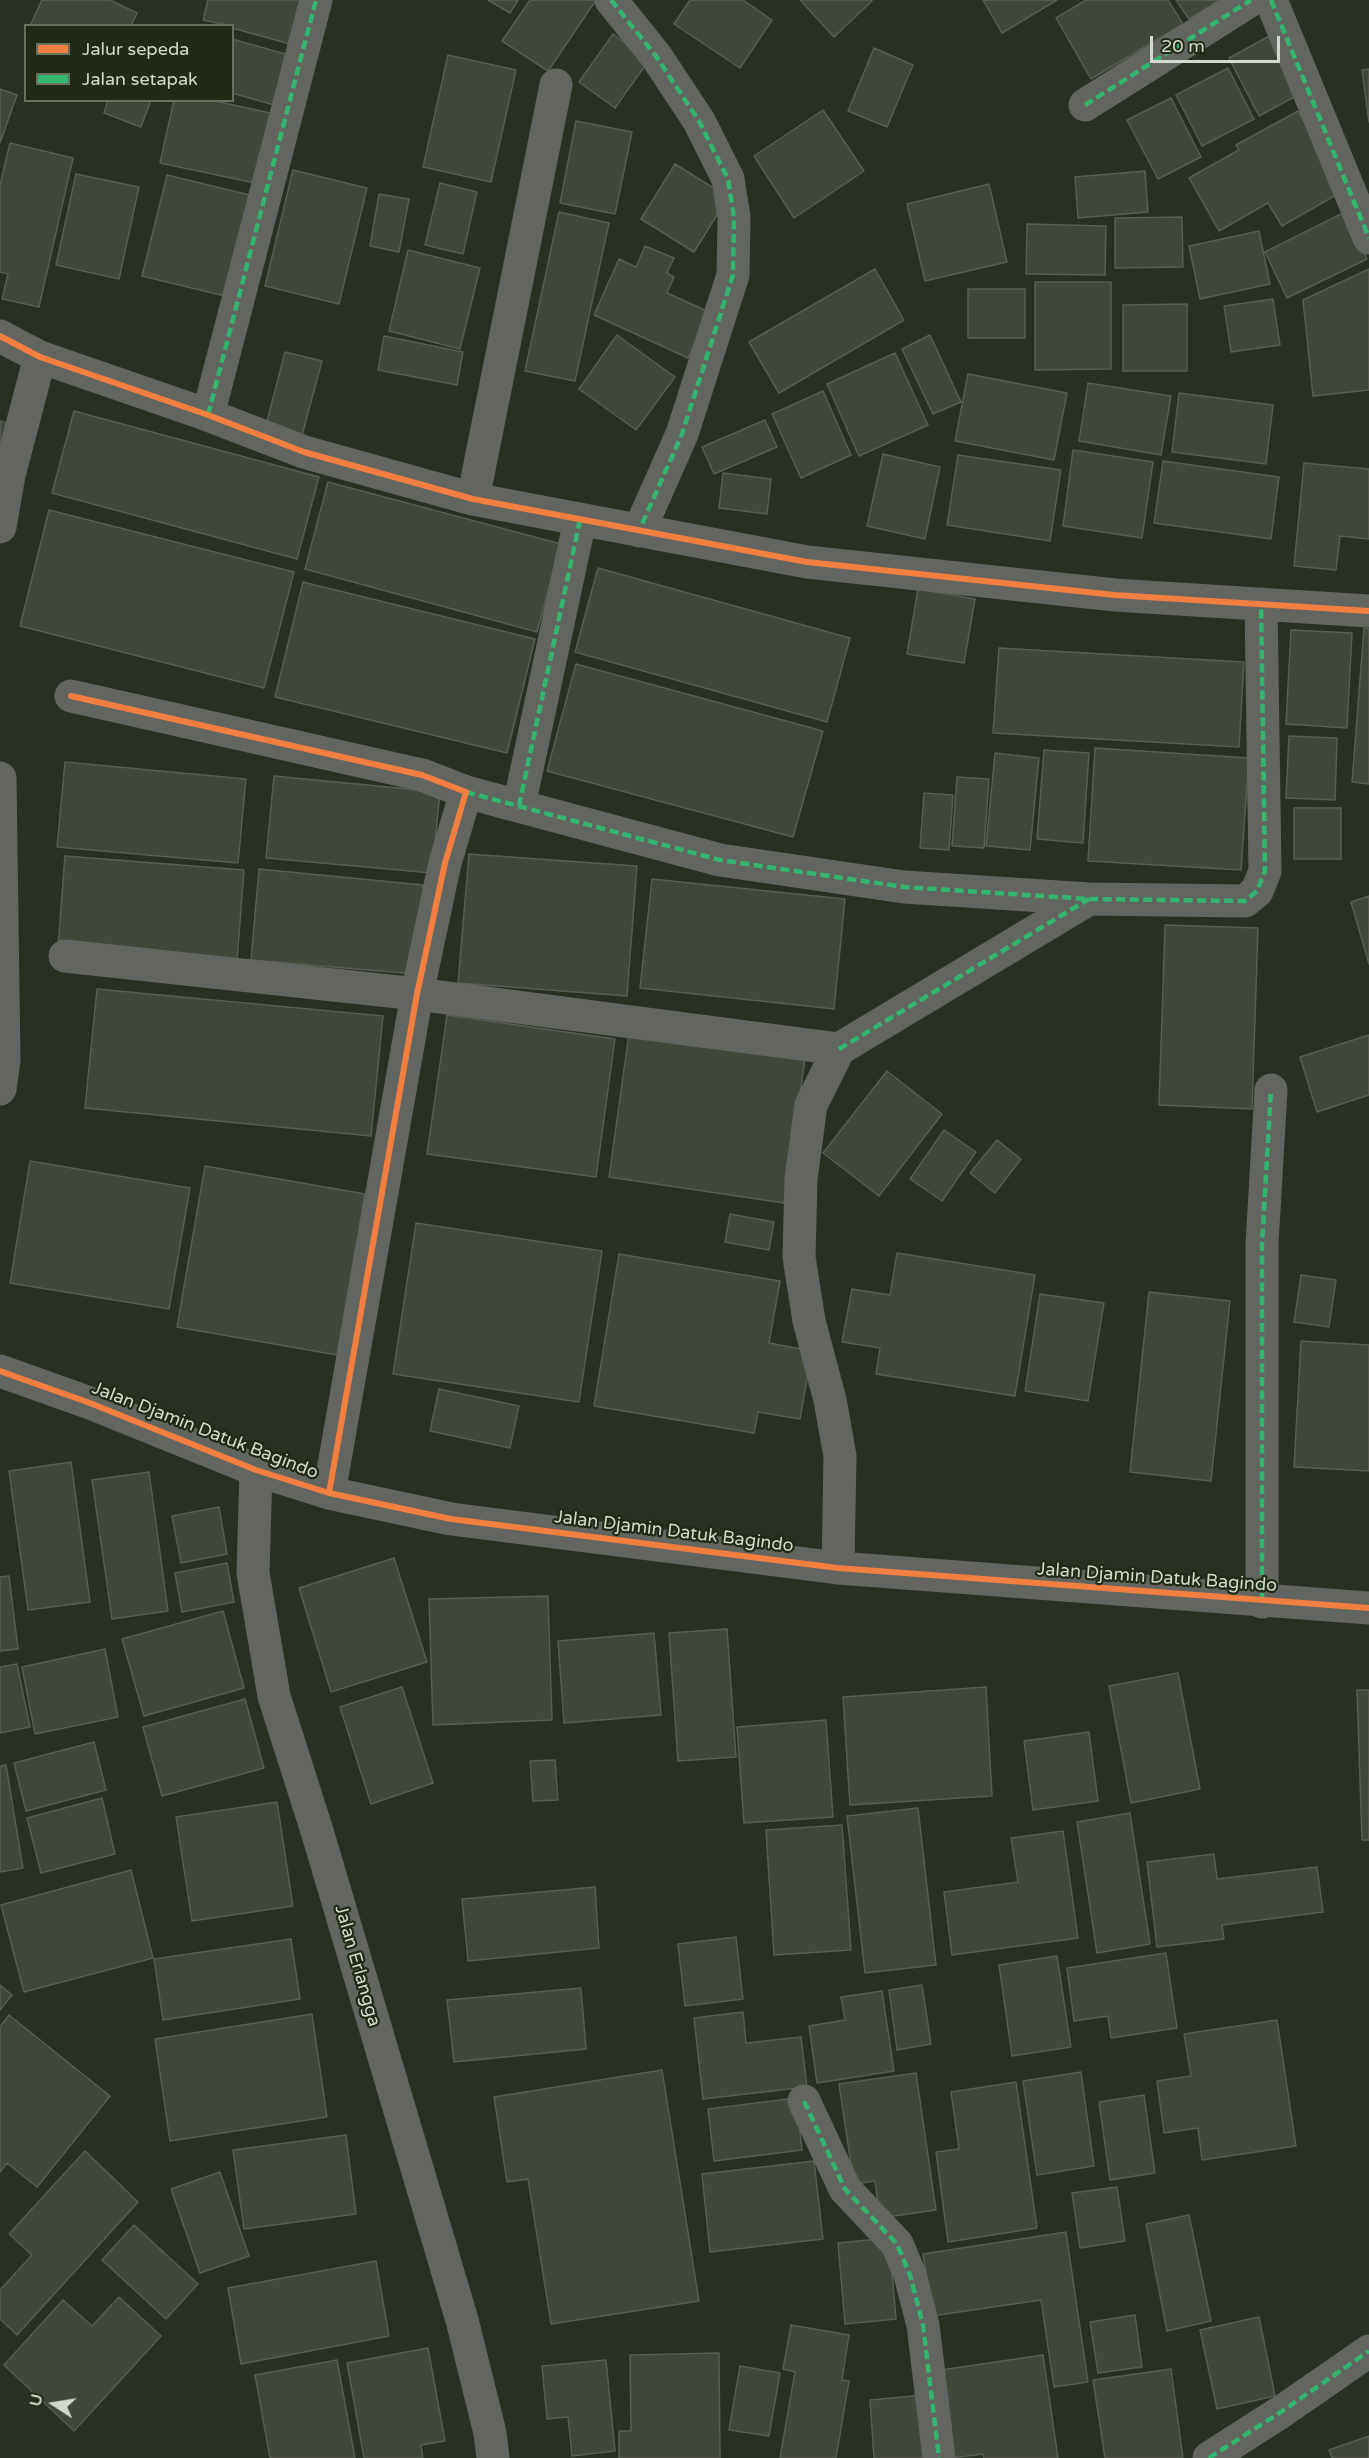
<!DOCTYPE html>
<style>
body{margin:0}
#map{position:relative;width:1369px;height:2458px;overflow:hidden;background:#2a2f24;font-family:"Varela Round",sans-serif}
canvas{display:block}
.legend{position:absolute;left:24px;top:24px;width:210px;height:78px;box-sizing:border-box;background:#202a16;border:2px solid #68705f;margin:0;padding:8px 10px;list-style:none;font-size:18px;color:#d3dacd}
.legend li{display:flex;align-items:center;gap:12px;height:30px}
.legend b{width:30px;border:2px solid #68705f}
.north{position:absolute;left:24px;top:2374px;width:60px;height:60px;-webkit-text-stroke:4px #202a16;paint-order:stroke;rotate:282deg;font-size:16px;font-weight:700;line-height:24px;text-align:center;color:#d3dacd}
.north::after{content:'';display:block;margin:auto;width:21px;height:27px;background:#d3dacd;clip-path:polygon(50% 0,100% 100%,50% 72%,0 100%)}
.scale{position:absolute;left:1150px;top:36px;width:130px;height:27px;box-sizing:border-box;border:3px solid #d3dacd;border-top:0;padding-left:8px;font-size:18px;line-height:21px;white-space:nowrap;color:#d3dacd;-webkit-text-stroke:4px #202a16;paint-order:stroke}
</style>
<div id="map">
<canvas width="1369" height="2458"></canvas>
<ul class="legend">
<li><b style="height:8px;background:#f27e40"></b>Jalur sepeda</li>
<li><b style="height:8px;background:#33b770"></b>Jalan setapak</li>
</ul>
<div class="north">U</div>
<div class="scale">20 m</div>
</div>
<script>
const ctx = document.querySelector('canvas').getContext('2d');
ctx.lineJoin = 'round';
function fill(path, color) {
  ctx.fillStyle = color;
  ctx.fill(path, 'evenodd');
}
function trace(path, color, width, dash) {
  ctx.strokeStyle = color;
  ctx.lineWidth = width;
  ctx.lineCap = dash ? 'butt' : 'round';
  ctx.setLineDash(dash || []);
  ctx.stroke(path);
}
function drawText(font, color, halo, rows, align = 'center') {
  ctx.font = font + ' "Varela Round",sans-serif';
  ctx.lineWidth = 4.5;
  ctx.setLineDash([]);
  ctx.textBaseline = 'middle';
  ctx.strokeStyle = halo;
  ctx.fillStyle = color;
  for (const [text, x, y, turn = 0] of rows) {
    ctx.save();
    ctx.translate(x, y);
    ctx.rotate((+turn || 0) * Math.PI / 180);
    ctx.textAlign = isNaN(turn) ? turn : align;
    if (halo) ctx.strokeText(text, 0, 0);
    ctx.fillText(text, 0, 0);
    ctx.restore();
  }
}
const building = new Path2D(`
 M42,0H110L137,13L131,26H30Z
 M208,0H302L297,46L232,28V26L203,20Z
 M488,0H518L510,13Z
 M530,0H596L548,71L502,41Z
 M690,0H743L772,20L740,68L674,24Z
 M800,0H870L872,1L834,37Z
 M983,0H1057L1002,33Z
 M1086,0H1168L1183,24L1091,79L1056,18Z
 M1176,0H1220L1189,19Z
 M1275,33L1305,91L1259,116L1229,58Z
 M613,34L649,60L615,108L579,82Z
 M232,39L296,57L281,107L232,93Z
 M874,48L913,65L887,127L848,111Z
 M448,55L516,70L491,182L423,167Z
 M1228,68L1254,119L1202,146L1176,95Z
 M1369,69V122L1362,70Z
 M0,89L17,95L0,143Z
 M1171,98L1201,157L1158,179L1127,120Z
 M108,100H151L141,127L104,113Z
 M174,100H211L270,113L255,183L160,163Z
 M823,110L864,171L794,218L754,156Z
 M1298,111L1343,191L1282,226L1268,203L1219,231L1189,178L1239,150L1236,145Z
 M576,121L632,132L615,214L560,203Z
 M10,143L73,158L39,307L2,299L8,274L0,272V185Z
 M675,164L728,197L694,252L641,219Z
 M293,170L367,188L339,304L265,286Z
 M1145,171L1148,212L1078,218L1075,177Z
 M76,174L139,187L119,279L56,265Z
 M167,175L258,197L233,298L142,276Z
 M440,183L477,192L463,254L425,245Z
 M989,184L1007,262L925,281L907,204Z
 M379,194L409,199L399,252L370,246Z
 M559,212L609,223L575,381L525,371Z
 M1345,212L1367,259L1287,298L1265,252Z
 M1182,217L1183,267L1115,268V218Z
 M1027,224L1106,226L1105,275L1026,274Z
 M1259,231L1270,284L1200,299L1189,246Z
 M645,246L674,258L667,273L674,277L667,293L709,312L688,358L594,315L619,259L636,267Z
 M408,250L480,268L460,349L389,331Z
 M875,269L904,320L779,393L749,342Z
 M1369,269V390L1313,396L1303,300Z
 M1035,282H1111V369L1035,370Z
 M968,289H1025V338H968Z
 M1273,299L1280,345L1231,352L1224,306Z
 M1187,304V371H1123V305Z
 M617,335L675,377L636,430L579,389Z
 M930,335L961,402L933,414L902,349Z
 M384,336L463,352L457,385L378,370Z
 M285,352L322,361L301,439L265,429Z
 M895,353L928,425L859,456L827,384Z
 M968,374L1067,393L1054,460L955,441Z
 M1088,383L1171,396L1161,455L1079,441Z
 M823,391L851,455L801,478L772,414Z
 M1179,393L1273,405L1266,464L1172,452Z
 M74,411L319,477L297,559L52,493Z
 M765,420L777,447L714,474L702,447Z
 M0,421L7,423L0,459Z
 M1073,450L1153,462L1142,538L1063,526Z
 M883,454L940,467L925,539L867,526Z
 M958,455L1061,470L1050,541L947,525Z
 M1163,461L1279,477L1271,539L1154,523Z
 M1304,463L1369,469V539L1340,536L1336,570L1294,566Z
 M723,473L771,479L767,514L719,508Z
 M328,482L561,544L537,632L305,569Z
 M49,510L294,572L264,688L20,626Z
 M598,568L850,638L827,722L575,652Z
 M303,582L535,639L507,753L275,697Z
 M918,589L975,599L964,663L907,654Z
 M1364,628L1369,629V784L1352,782Z
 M1291,630L1352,633L1347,728L1286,724Z
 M999,648L1244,662L1239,747L993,733Z
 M576,664L823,731L793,837L547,771Z
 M1289,736L1337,738L1335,800L1286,798Z
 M1095,748L1249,758L1241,870L1088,861Z
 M1044,750L1089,753L1083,843L1037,839Z
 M995,753L1039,758L1030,850L986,846Z
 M65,762L246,779L238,863L57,847Z
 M274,776L440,792L432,873L266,858Z
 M957,777L989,779L984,848L952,846Z
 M924,793L953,795L949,850L920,848Z
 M1294,808H1341V859H1294Z
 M469,854L637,866L627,996L458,983Z
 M65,856L244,870L237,960L58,947Z
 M259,869L423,885L415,974L251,960Z
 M652,879L845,899L834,1009L640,988Z
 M1369,896V964L1351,902Z
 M1165,925L1258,928L1252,1109L1159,1105Z
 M97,989L383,1016L371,1136L85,1108Z
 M447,1015L615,1039L596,1177L427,1154Z
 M629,1034L805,1059L784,1203L609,1177Z
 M1369,1035V1095L1317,1112L1300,1057Z
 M887,1071L942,1114L879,1196L823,1153Z
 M944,1130L976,1152L942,1201L910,1179Z
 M997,1140L1021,1159L995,1193L970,1173Z
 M30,1161L190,1188L169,1309L10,1283Z
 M205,1166L365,1194L337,1355L177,1327Z
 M730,1214L774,1222L769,1250L725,1242Z
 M416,1223L602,1251L579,1402L393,1374Z
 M897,1253L1035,1275L1015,1396L876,1374L880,1348L842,1342L852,1289L890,1295Z
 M619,1254L780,1281L769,1343L812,1351L800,1419L758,1412L754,1433L594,1406Z
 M1301,1275L1336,1280L1329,1327L1294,1322Z
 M1149,1292L1230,1301L1211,1481L1130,1472Z
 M1040,1294L1104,1303L1088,1401L1025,1391Z
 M1301,1341L1369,1345V1471L1294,1467Z
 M439,1389L519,1406L510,1448L430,1431Z
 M71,1462L90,1602L28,1610L9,1471Z
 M149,1472L168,1611L112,1619L92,1480Z
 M219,1507L227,1554L181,1563L172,1516Z
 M394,1558L427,1662L331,1692L299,1588Z
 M227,1563L234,1602L182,1612L175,1573Z
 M9,1576L18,1649L0,1651V1577Z
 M548,1596L552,1720L433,1725L429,1599Z
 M223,1611L244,1688L144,1716L122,1639Z
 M727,1629L736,1757L678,1761L669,1633Z
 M654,1633L661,1715L564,1723L558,1641Z
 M105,1649L118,1717L35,1734L22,1667Z
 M17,1664L30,1727L0,1733V1667Z
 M1178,1673L1200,1789L1131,1803L1109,1686Z
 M402,1687L433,1783L371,1804L340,1707Z
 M986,1687L992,1796L850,1805L843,1697Z
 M1357,1690H1369V1840H1362Z
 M245,1699L264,1768L162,1796L143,1727Z
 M826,1720L833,1817L744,1823L737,1727Z
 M1089,1732L1098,1801L1033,1810L1024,1741Z
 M94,1742L106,1790L26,1811L14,1763Z
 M555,1760L558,1800L533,1801L530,1761Z
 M6,1765L23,1868L0,1872V1766Z
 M102,1798L115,1854L41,1873L27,1818Z
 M277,1802L293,1906L192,1921L176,1817Z
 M918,1808L936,1965L865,1973L847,1816Z
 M1130,1813L1150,1944L1097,1953L1077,1822Z
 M842,1825L851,1950L774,1955L766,1830Z
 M1063,1831L1078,1938L952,1955L944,1892L1018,1882L1011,1838Z
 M1214,1854L1217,1879L1317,1867L1323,1912L1222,1925L1224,1939L1157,1947L1147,1862Z
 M131,1870L153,1958L24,1992L1,1905Z
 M595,1887L599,1948L468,1961L462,1899Z
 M736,1937L743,1999L685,2006L678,1944Z
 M291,1939L300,1999L163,2020L154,1959Z
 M1166,1953L1177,2028L1111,2038L1108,2016L1074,2021L1067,1968Z
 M1057,1956L1071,2047L1012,2056L999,1965Z
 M0,1985L12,1995L0,2010Z
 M922,1985L931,2044L897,2050L889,1990Z
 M581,1988L586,2049L454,2062L447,2000Z
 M882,1991L894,2071L817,2083L809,2026L845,2020L841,1997Z
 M743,2012L746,2043L801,2037L807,2087L703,2099L694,2018Z
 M312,2014L327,2117L170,2141L155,2039Z
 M9,2015L110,2096L37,2187L7,2163L0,2172V2027Z
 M1277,2020L1296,2146L1202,2160L1198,2128L1164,2133L1157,2081L1191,2076L1184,2034Z
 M662,2070L699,2301L551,2324L528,2179L507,2182L494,2097Z
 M1081,2072L1094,2166L1037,2175L1023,2081Z
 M916,2073L936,2210L880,2218L875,2181L854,2184L839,2084Z
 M1016,2082L1037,2228L948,2242L936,2152L959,2149L951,2092Z
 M1144,2095L1155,2173L1110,2180L1099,2102Z
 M796,2098L802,2150L714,2161L708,2109Z
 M346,2135L356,2214L244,2229L233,2150Z
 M85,2151L138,2202L17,2335L0,2319V2290L32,2255L9,2234Z
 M814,2161L823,2239L710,2252L702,2174Z
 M220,2172L249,2256L200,2273L171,2189Z
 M1117,2187L1125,2241L1080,2248L1072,2193Z
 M1189,2215L1211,2321L1167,2331L1146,2224Z
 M134,2225L198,2284L166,2319L102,2260Z
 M1066,2232L1088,2382L1054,2387L1041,2300L932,2316L923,2254Z
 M889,2238L896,2319L845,2324L838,2243Z
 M376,2261L389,2336L241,2364L228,2288Z
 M119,2297L161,2336L74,2431L4,2365L63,2300L92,2326Z
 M1135,2315L1142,2367L1098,2373L1090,2322Z
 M1259,2317L1275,2396L1217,2409L1200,2330Z
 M791,2325L849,2335L842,2380L849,2381L836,2458H780L795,2372L783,2369Z
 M428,2348L445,2441L421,2445L423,2458H364L347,2363Z
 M719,2353L720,2458H619V2431H631L630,2355Z
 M1043,2355L1058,2458H984L983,2454L953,2458L941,2370Z
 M337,2360L355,2458H270L255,2375Z
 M606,2360L615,2451L572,2456L568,2417L547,2419L542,2366Z
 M740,2366L780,2373L769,2436L729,2430Z
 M1171,2369L1183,2458H1105L1093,2380Z
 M923,2395L928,2458H874L870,2400Z
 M1369,2436V2458H1332L1329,2450Z`);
const minor = new Path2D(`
 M611,0L656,56L699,121L728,179L734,217L733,275L682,434L639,531
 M1271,0L1369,238
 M1085,105L1251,0
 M0,336L40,357L208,415L304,452L473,499L807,562L1115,595L1369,611
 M208,415L316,0
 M473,499L556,85
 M0,527L9,475L40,357
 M71,696L422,775L466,792L445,863L417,994L329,1493
 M0,778L4,1060L0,1089
 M466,792L720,860L904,887L1089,899L1245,901L1257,891L1265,871L1261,604
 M519,806L580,520
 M65,956L417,994L839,1049
 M0,1371L90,1403L256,1470L329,1493L451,1519L838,1568L1369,1608
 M256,1470L253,1573L274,1696L317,1831L462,2320L490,2433L493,2458
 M838,1568L840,1456L830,1400L809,1321L799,1257L801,1179L811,1105L839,1049L1089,899
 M1262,1602V1244L1271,1090
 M804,2101L845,2189L897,2244L910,2275L923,2325L939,2458
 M1209,2458L1281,2412L1369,2351`);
const quiet = new Path2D(`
 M611,0L656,56L699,121L728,179L734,217L733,275L682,434L639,531
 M1271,0L1369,238
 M1085,105L1251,0
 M208,415L316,0
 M466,792L720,860L904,887L1089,899L1245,901L1257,891L1265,871L1261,604
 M519,806L580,520
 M839,1049L1089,899
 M1262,1602V1244L1271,1090
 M804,2101L845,2189L897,2244L910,2275L923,2325L939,2458
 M1209,2458L1281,2412L1369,2351`);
const cycleway = new Path2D(`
 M0,336L40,357L208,415L304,452L473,499L807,562L1115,595L1369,611
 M71,696L422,775L466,792L445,863L417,994L329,1493
 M0,1371L90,1403L256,1470L329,1493L451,1519L838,1568L1369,1608`);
const streetNames = [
 ["Jalan Djamin Datuk Bagindo",205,1431,21],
 ["Jalan Djamin Datuk Bagindo",674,1532,7],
 ["Jalan Djamin Datuk Bagindo",1157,1578,4],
 ["Jalan Erlangga",357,1966,74]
];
fill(building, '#41473b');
trace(building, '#595d54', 1.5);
trace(minor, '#636660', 33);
trace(quiet, '#33b770', 4.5, [9, 4.5]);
trace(cycleway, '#f27e40', 6);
drawText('18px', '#d3dacd', '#202a16', streetNames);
</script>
